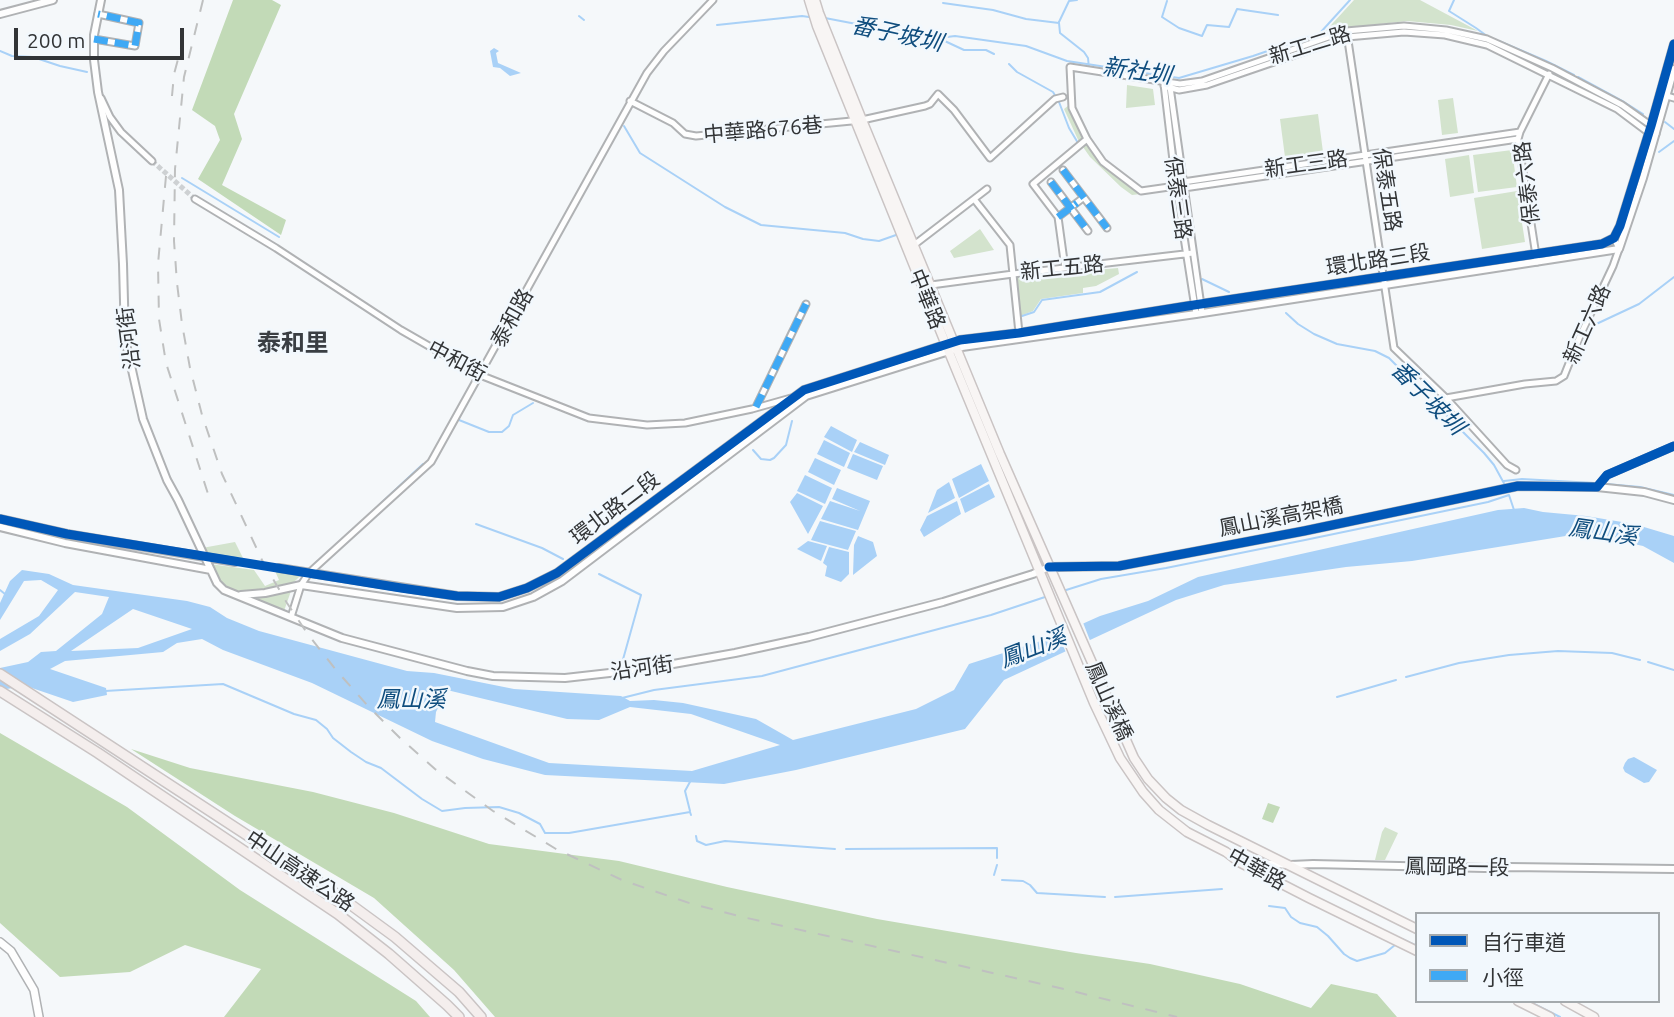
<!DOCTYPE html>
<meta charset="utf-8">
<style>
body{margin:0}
#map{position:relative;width:1674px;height:1017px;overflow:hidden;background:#f5f8fa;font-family:Ubuntu,"Noto Sans TC",sans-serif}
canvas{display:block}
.legend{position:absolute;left:1415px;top:912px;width:245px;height:91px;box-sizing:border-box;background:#f2f8fd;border:2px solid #a5aaad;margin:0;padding:9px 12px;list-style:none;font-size:21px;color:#323436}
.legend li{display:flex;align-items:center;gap:14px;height:35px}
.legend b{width:35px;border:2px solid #a5aaad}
.scale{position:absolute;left:14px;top:28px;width:170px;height:32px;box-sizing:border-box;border:4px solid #323436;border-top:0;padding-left:9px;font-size:21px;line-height:24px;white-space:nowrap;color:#323436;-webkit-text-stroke:5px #f2f8fd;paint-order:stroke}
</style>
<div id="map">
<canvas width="1674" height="1017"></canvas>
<ul class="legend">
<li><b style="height:9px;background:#0057b8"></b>自行車道</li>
<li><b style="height:9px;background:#3fa9f5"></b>小徑</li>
</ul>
<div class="scale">200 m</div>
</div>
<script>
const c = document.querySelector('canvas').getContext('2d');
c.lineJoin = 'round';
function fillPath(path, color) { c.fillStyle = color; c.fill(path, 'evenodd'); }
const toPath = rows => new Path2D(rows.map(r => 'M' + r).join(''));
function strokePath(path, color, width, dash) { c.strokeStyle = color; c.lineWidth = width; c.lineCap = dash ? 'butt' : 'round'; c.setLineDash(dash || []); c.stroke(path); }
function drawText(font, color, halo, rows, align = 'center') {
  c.font = font + ' Ubuntu,"Noto Sans TC",sans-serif'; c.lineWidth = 5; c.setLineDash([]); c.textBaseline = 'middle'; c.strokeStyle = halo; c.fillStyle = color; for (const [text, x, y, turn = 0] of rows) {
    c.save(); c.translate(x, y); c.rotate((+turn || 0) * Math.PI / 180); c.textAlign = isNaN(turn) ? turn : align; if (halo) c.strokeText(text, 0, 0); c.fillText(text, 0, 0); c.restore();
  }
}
fillPath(toPath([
 [1354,0,1420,0,1478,31,1451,25,1407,21,1353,27,1321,36],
 [1127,85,1153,89,1155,105,1126,108],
 [1453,98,1458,133,1442,135,1438,100],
 [1069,105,1085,139,1080,144,1064,109],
 [1318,114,1323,152,1285,157,1280,119],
 [1088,143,1101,163,1141,194,1132,195,1121,187,1090,157,1083,147],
 [1512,150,1517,187,1478,192,1473,155],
 [1469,155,1474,193,1450,197,1445,159],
 [1517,191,1525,242,1482,249,1474,198],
 [980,229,994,250,954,258,950,251],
 [1118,268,1119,274,1096,286,1083,288,1083,293,1041,299,1033,311,1020,316,1016,277],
 [235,542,243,558,206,554,202,548],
 [210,564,254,570,265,586,279,580,275,571,300,576,294,582,282,586,264,589,237,592,226,588,219,582],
 [291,591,284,611,247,597,267,595],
 [1385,827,1398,833,1385,860,1375,860,1382,832]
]), '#d3e3cd');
fillPath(toPath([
 [233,0,272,0,281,5,234,114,242,139,222,185,286,220,281,235,198,179,220,140,215,126,192,110],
 [0,733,127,807,240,890,416,1001,430,1017,224,1017,261,969,185,945,130,972,60,977,0,923],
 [131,749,190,768,313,792,394,813,489,844,619,861,727,887,877,919,1076,953,1150,964,1240,984,1311,1008,1331,984,1377,994,1397,1017,495,1017,454,970,374,898,235,816],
 [1268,803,1280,807,1273,823,1262,819]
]), '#c2dab7');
fillPath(toPath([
 [494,48,499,51,496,53,498,63,521,73,510,76,500,68,493,67,490,51],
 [831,426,857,440,852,452,824,437],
 [824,440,850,453,844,467,817,454],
 [860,442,889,455,885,465,854,452],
 [853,454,883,466,877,480,847,468],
 [815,458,841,470,834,485,808,472],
 [981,464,989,481,959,498,952,479],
 [805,475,832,488,825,504,797,491],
 [949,482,955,498,928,513,937,490],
 [989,484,995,497,965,513,960,499],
 [837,488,870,501,858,530,821,519,830,501,860,511,832,499],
 [797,493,823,506,808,534,790,502],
 [957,501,961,514,924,537,920,530,927,516],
 [1524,508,1543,512,1586,516,1634,524,1674,536,1674,563,1643,546,1584,533,1412,561,1346,567,1224,585,1176,600,1004,680,965,729,796,770,724,784,545,775,483,759,432,741,312,683,223,650,202,639,177,643,163,652,65,661,50,669,106,688,107,695,73,702,26,686,0,690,0,668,28,662,41,652,56,651,102,614,109,597,75,592,30,634,0,651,0,639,39,616,58,590,41,580,24,581,0,620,0,603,10,581,22,570,49,574,73,585,187,601,210,607,227,618,259,631,407,671,434,673,514,689,621,696,630,701,654,700,683,703,756,719,793,740,916,709,954,690,969,664,1053,637,1100,616,1148,601,1198,577,1498,510],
 [133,609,192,629,138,648,71,651],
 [447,690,567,719,599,720,630,707,691,714,780,745,692,771,549,763,435,722,436,712],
 [820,521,856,531,848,550,811,540],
 [858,536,873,542,877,556,853,575,854,545],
 [808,541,827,546,821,561,797,549],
 [829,547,849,552,849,574,841,582,825,576,827,566,823,563],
 [1634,757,1657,770,1649,782,1644,783,1625,772,1623,768,1625,763,1628,759]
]), '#a9d1f7');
fillPath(toPath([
 [1082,620,1091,643,1067,655,1057,631]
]), '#f5f8fa');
strokePath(toPath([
 [1454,0,1449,11,1476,28,1487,36],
 [1167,1,1162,17,1179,28,1202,36,1207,25,1229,27,1237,9,1278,15],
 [943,3,993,10,1026,19,1059,23,1060,33,1084,52,1088,58,1089,68],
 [579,16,584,20],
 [825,18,872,27,934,36,964,50,986,50,994,54],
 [1059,22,1069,1,1077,0],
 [717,25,802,16,809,17],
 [947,37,955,36,1026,46,1067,61,1179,78,1253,56,1320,33,1350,0],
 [1499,41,1546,61,1574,75],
 [0,51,12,56,33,57,60,66,87,72],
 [1009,64,1017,72,1053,92,1056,97],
 [1578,77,1624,102,1643,114],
 [1059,102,1069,128,1078,143],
 [1665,122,1674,129],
 [624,126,640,153,725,207,761,225,845,233,863,239,879,241,896,235],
 [1659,152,1674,141],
 [182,178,279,237],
 [1202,279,1229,292],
 [1286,313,1298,324,1314,334,1337,344,1375,351,1389,358,1484,453,1494,465,1506,487],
 [1022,316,1034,312,1042,300,1100,292,1137,272],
 [1592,326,1639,304,1674,277],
 [459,420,489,432,502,432,509,426,513,415,533,403],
 [753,450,761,459,770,460,774,458,786,445,792,421],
 [1504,481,1522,479,1594,483],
 [1606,484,1640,487,1674,495],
 [1509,495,1514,510],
 [378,506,423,464],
 [476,524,542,548,563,559],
 [599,574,641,595,622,663],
 [0,590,5,594],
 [1063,591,1101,579,1166,568,1305,540,1488,502,1509,495],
 [1648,662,1674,670],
 [1406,677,1459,663,1509,655,1558,651,1612,653,1640,660],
 [105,691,223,684,294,714,316,720,327,729,333,738,351,752,366,762,381,768,422,799,442,811,465,808,499,807,519,813,540,824,545,833,569,833,690,812,691,815],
 [1337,697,1396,680],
 [622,698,654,690,762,676,991,615,1045,597],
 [690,811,685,791,691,780],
 [696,836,697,841,706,845,725,841,835,849],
 [846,849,997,848,997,858],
 [994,875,997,865],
 [1002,880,1023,881,1030,885,1037,893,1105,897],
 [1115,897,1222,889],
 [1269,906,1285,908,1291,917,1300,923,1317,927,1328,936,1344,954,1350,958,1357,961,1385,953,1395,945],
 [1402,939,1417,946],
 [1528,1001,1560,1017]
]), '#a9d1f7', 2);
strokePath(toPath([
 [152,161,195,199]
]), '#ced1d3', 5, [5, 2.5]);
strokePath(toPath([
 [235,562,279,568]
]), '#ced1d3', 6, [6, 3]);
const minor = toPath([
 [1347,34,1394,348,1446,398,1507,465,1516,470],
 [94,39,135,46,139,23,98,14],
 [1164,84,1176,186,1196,314],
 [1164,86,1179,90,1207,85,1347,37,1404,32,1445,35,1487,45,1617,109,1649,133,1656,134],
 [1170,87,1202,313],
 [1667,96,1674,98],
 [101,98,110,117,121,132,152,161],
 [630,101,673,123,685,134,696,136,862,120,925,106,930,104,938,94,954,110,990,158,1055,99,1063,97],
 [1520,132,1183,182,1176,186,1141,191,1103,162,1087,139,1072,108,1070,67,1180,84,1202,81,1346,31,1404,26,1446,30,1487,39,1552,68,1622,105,1653,127],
 [1063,170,1107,228],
 [1051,182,1088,231],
 [1176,186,1184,188,1518,139],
 [195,199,276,248,401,330,441,353,480,375,589,418,647,425,685,423,752,409,791,398],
 [974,199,987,189],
 [1058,217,1083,198],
 [914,245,974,199,1010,245,1019,333],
 [1537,262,1518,139,1520,132,1549,74],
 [1065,268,1058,217,1033,184,1087,139],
 [931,285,1013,274,1193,253],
 [1446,398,1525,384,1556,381,1564,376,1580,336,1613,266,1619,249,1614,238],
 [756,407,806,304],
 [1597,487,1607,475,1674,446],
 [291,617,301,585,309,573,431,462,647,73,664,51,713,0]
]);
const tertiary = toPath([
 [101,0,94,35,94,60,98,92,119,190,123,264,125,339,143,419,167,480,178,500,217,583,224,590,342,638,467,671,493,676,565,678,645,669,735,653,809,637,943,602,1033,574,1049,567,1119,566,1304,531,1518,486,1597,487,1644,492,1674,500],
 [0,14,53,0],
 [0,519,67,534,235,562],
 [0,527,65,543,211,570],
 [279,568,457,596,499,597,527,588,557,573,804,390,960,340,1019,333,1194,305,1602,244,1614,238,1620,226,1651,126,1674,44],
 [241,595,265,593,301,585,457,608,503,607,533,597,562,581,806,396,962,347,1196,314,1619,249,1643,178,1674,69],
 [1241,862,1291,865,1313,864,1485,868,1509,867,1674,869]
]);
const secondary = toPath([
 [0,942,11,951,34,990,39,1017]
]);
const primary = toPath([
 [809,0,817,26,946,345,1094,703,1120,758,1143,792,1159,810,1187,832,1226,852,1239,862,1309,898,1417,951],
 [815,0,819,13,862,120,1000,454,1134,758,1148,779,1166,798,1181,810,1208,825,1417,929],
 [1518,1001,1550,1017],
 [1565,1001,1594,1017]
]);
const motorway = toPath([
 [0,674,328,888,395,937,459,992,481,1017],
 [0,691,98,753,338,914,389,954,447,1005,459,1017]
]);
strokePath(minor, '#b0b2b4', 9);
strokePath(tertiary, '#b0b2b4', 10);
strokePath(secondary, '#b0b2b4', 10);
strokePath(primary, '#cac4c4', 11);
strokePath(motorway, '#cac4c4', 12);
strokePath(minor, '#fefefe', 5);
strokePath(tertiary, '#fefefe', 6);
strokePath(secondary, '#fefefe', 7);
strokePath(primary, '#f8f5f4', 8);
strokePath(motorway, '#f4eeed', 9);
strokePath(toPath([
 [203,0,184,77,175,169,174,241,177,283,182,324,190,368,202,415,222,474,262,560,287,603,307,633,336,670,367,705,400,738,435,769,493,811,556,849,622,880,692,904,747,918,1064,989,1177,1017],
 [172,96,174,74,183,41],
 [166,176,158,264,159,319,166,363,209,497]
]), '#bfc0c0', 2, [12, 12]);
strokePath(toPath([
 [94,39,135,46,139,23,98,14],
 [1063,170,1107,228],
 [1051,182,1088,231],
 [1058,217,1077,203],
 [756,407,806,304]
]), '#3fa9f5', 7, [14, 7]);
strokePath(toPath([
 [0,519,67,534,401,588,457,596,499,597,527,588,557,573,804,390,960,340,1019,333,1194,305,1602,244,1614,238,1620,226,1651,126,1674,44],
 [1049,567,1119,566,1304,531,1518,486,1597,487,1607,475,1674,446]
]), '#0057b8', 9);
drawText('21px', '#323436', '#f2f8fd', [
 ["新工二路",1310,45,-17],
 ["中華路676巷",763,130,-5],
 ["新工三路",1306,164,-8],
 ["保泰六路",1527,183,-97],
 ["保泰五路",1387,190,81],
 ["保泰三路",1178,198,82],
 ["環北路三段",1378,260,-9],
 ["新工五路",1062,268,-6],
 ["中華路",927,299,68],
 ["泰和路",512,318,-61],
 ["新工六路",1587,324,-66],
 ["沿河街",129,338,-97],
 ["中和街",457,361,28],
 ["環北路二段",615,508,-37],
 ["鳳山溪高架橋",1281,517,-11],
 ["沿河街",642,668,-8],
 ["鳳山溪橋",1109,701,66],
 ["鳳岡路一段",1457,867,1],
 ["中華路",1257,869,29],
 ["中山高速公路",300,871,34]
]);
drawText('italic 23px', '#0f4d7e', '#f2f8fd', [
 ["番子坡圳",897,34,12],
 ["新社圳",1137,71,8],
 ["番子坡圳",1428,398,45],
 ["鳳山溪",1603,532,8],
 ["鳳山溪",1033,648,-21],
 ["鳳山溪",411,699]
]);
drawText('bold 24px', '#3a3e43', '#f2f8fd', [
 ["泰和里",293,343]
]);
</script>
